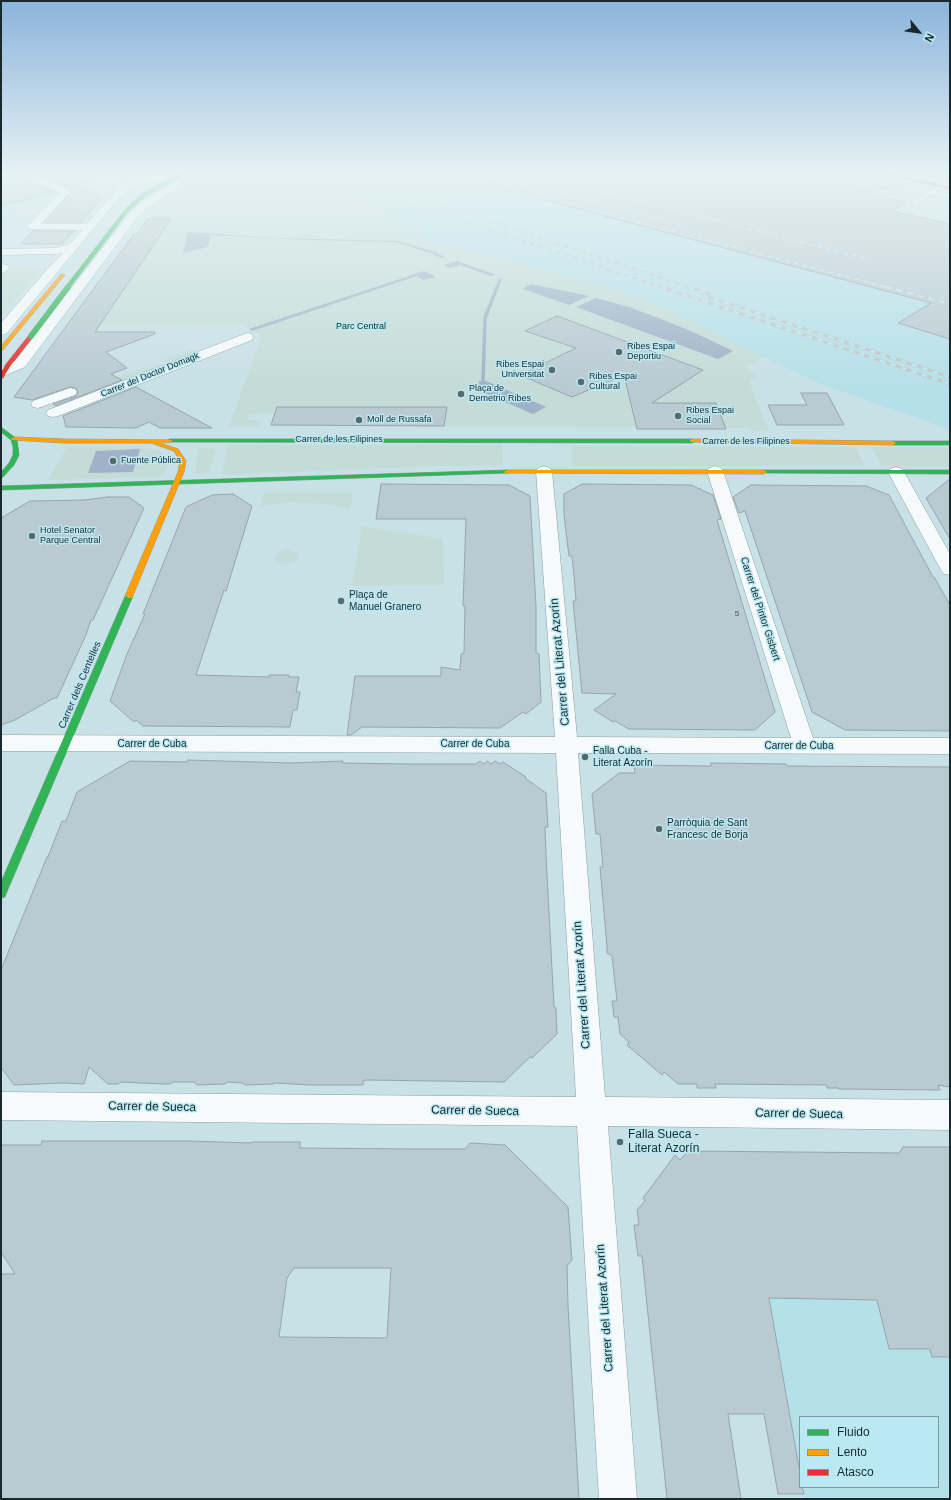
<!DOCTYPE html>
<meta charset="utf-8">
<style>
body{margin:0}
#map{position:relative;width:951px;height:1500px;overflow:hidden;background:#c8e1e6;font-family:Helvetica,sans-serif}
canvas{display:block}
.frame{position:absolute;inset:0;border:2px solid #182a2d;pointer-events:none}
.legend{position:absolute;left:799px;top:1416px;width:140px;height:72px;box-sizing:border-box;background:#bbe9f3;border:1px solid #7a9da4;margin:0;padding:5px 7px;list-style:none;font-size:12px;color:#182a2d}
.legend li{display:flex;align-items:center;gap:8px;height:20px}
.legend b{width:20px;border:1px solid #7a9da4}
.north{position:absolute;left:899px;top:12px;width:40px;height:40px;-webkit-text-stroke:3px #bbe9f3;paint-order:stroke;rotate:119deg;font-size:11px;font-weight:700;line-height:16px;text-align:center;color:#182a2d}
.north::after{content:'';display:block;margin:auto;width:14px;height:18px;background:#182a2d;clip-path:polygon(50% 0,100% 100%,50% 72%,0 100%)}
</style>
<div id="map">
<canvas width="951" height="1500"></canvas>
<div class="frame"></div>
<ul class="legend">
<li><b style="height:5px;background:#30b455"></b>Fluido</li>
<li><b style="height:5px;background:#ff9f0a"></b>Lento</li>
<li><b style="height:5px;background:#e5322d"></b>Atasco</li>
</ul>
<div class="north">N</div>
</div>
<script>
const c = document.querySelector('canvas').getContext('2d');
c.lineJoin = 'round';
function fillPath(path, color) { c.fillStyle = color; c.fill(path, 'evenodd'); }
const toPath = rows => new Path2D(rows.map(r => 'M' + r).join(''));
function strokePath(path, color, width, dash) { c.strokeStyle = color; c.lineWidth = width; c.lineCap = dash ? 'butt' : 'round'; c.setLineDash(dash || []); c.stroke(path); }
function drawText(font, color, halo, rows, align = 'center') {
  c.font = font + ' Helvetica,sans-serif'; c.lineWidth = 3; c.setLineDash([]); c.textBaseline = 'middle'; c.strokeStyle = halo; c.fillStyle = color; for (const [text, x, y, turn = 0] of rows) {
    c.save(); c.translate(x, y); c.rotate((+turn || 0) * Math.PI / 180); c.textAlign = isNaN(turn) ? turn : align; if (halo) c.strokeText(text, 0, 0); c.fillText(text, 0, 0); c.restore();
  }
}
fillPath(toPath([
 [290,174,435,174,444,176,490,186,950,309,950,430,824,385,779,365,648,301,529,265,432,243,375,203],
 [40,185,59,192,30,223,7,223,1,221,1,195],
 [769,1297,950,1302,950,1499,805,1499,802,1487,938,1487,938,1417,800,1417,800,1473]
]), '#b6e0e9');
fillPath(toPath([
 [176,174,290,174,375,203,432,243,529,265,628,294,664,308,763,357,746,367,757,376,749,381,769,431,749,430,748,428,271,425,274,414,250,414,247,420,260,421,258,426,229,426,262,336,240,324,71,325,81,306,134,234,152,234,159,222,145,222,158,204,155,203,196,182],
 [23,203,47,203,30,221,5,221],
 [6,268,43,268,1,317,1,274],
 [191,349,198,352,169,363,163,360],
 [148,366,154,369,115,384,108,381],
 [228,445,502,445,503,466,434,466,222,475],
 [571,446,856,447,865,466,573,466],
 [67,447,143,448,151,449,160,451,165,455,168,461,168,467,164,474,158,477,48,480],
 [139,450,140,450,88,473,96,451],
 [872,447,950,447,950,467,882,466],
 [198,448,216,449,209,473,195,474],
 [264,493,353,493,350,510,333,505,313,503,289,502,260,507],
 [362,526,443,539,444,585,352,586],
 [287,549,299,553,298,560,291,563,285,564,277,562,274,558,275,556,278,552]
]), '#c4dcd7');
fillPath(toPath([
 [188,232,276,238,398,241,435,252,445,257,441,258,430,253,396,242,306,240,210,235,208,247,183,253],
 [457,261,496,275,491,276,460,265,450,268,444,265],
 [424,271,436,277,423,280,416,276,423,274,252,331,249,329],
 [530,284,560,290,589,296,569,305,523,289],
 [596,298,629,307,661,319,691,331,733,351,718,359,576,307],
 [479,381,486,381,546,407,533,414,479,391],
 [140,449,133,472,88,473,96,451]
]), '#9fb2c7');
strokePath(toPath([
 [497,288,500,280]
]), '#9fb2c7', 3);
strokePath(toPath([
 [483,382,485,318,497,287]
]), '#9fb2c7', 3.5);
const building = toPath([
 [12,174,17,177,55,192,1,206,1,179,9,177,12,174],
 [34,174,43,175,86,174,90,177,97,180,74,186,103,196,82,222,44,222,72,192,71,189,74,186,70,188,34,174],
 [504,174,878,174,884,178,909,184,860,192,906,202,892,211,950,224,950,339,898,323,931,303,484,184,504,177,504,174],
 [147,219,171,219,95,332,155,332,155,334,106,352,127,368,111,374,122,380,55,406,53,404,76,396,78,393,76,388,70,387,32,400,14,397,134,234,137,234,147,219],
 [33,231,74,231,62,244,21,244,33,231],
 [557,316,703,370,652,403,716,403,726,429,637,429,624,375,572,397,520,375,576,348,525,331,557,316],
 [136,387,212,428,160,428,149,422,136,428,66,427,63,416,136,387],
 [801,393,827,393,844,425,777,425,768,405,807,405,801,393],
 [277,407,447,407,444,426,271,425,277,407],
 [950,479,950,539,926,498,950,479],
 [381,484,509,485,530,496,536,607,536,653,539,654,541,702,526,714,523,712,500,728,362,727,351,735,347,735,355,676,441,676,441,667,460,670,461,654,464,653,465,606,463,606,466,519,376,519,381,484],
 [582,484,691,485,713,495,721,519,717,520,775,712,755,730,629,729,615,721,613,722,594,710,616,694,582,693,573,601,576,601,574,576,572,556,569,556,564,515,564,494,582,484],
 [751,485,866,486,889,495,933,577,934,577,950,605,950,731,845,730,812,712,745,511,739,513,733,497,751,485],
 [233,494,252,506,226,591,224,590,196,675,269,677,269,675,289,675,289,677,299,677,296,692,300,692,297,710,293,710,290,727,143,726,136,720,134,722,110,701,127,654,145,614,143,614,151,594,186,507,212,495,233,494],
 [108,497,129,497,144,508,93,620,91,620,86,635,57,698,54,698,15,720,1,725,1,518,30,501,84,500,108,497],
 [188,760,291,763,343,761,342,763,410,764,476,764,480,761,484,764,487,761,491,764,495,761,500,764,503,762,526,777,525,778,546,793,548,827,545,827,546,855,554,1007,556,1008,557,1034,532,1058,530,1057,504,1082,366,1080,363,1081,363,1085,309,1085,275,1083,274,1084,245,1085,243,1083,227,1082,225,1084,197,1085,194,1082,173,1082,170,1084,162,1084,121,1082,118,1084,108,1084,89,1067,84,1084,62,1083,14,1085,1,1067,1,970,47,857,48,857,62,821,66,821,77,792,130,761,187,762,188,760],
 [711,763,786,764,787,766,950,767,950,1087,938,1085,940,1090,839,1089,838,1088,827,1088,827,1085,715,1084,716,1088,697,1088,697,1084,678,1084,664,1072,662,1075,627,1045,629,1042,620,1034,618,1017,614,1017,612,1001,617,1001,612,956,607,953,607,946,600,867,603,867,600,834,596,834,592,794,619,773,635,773,634,765,711,766,711,763],
 [42,1141,191,1141,251,1143,252,1142,300,1142,300,1148,411,1149,465,1149,470,1143,505,1145,568,1207,572,1260,567,1266,568,1306,579,1499,1,1499,1,1274,15,1274,1,1252,1,1145,41,1145,42,1141],
 [294,1268,391,1268,387,1338,279,1337,287,1278,294,1268],
 [903,1147,950,1147,950,1357,932,1357,930,1349,889,1349,877,1300,769,1298,800,1473,800,1487,802,1487,804,1494,778,1494,764,1414,728,1414,741,1499,667,1499,642,1256,638,1256,634,1225,639,1225,637,1210,645,1201,643,1198,675,1155,680,1160,688,1151,899,1153,903,1147]
]);
fillPath(building, '#b9cad1');
strokePath(building, '#94a5ab', 1);
const lane = toPath([
 [112,174,121,174,104,180,101,178,112,174],
 [941,184,943,185,943,187,936,191,950,194,950,198,932,194,916,204,911,203,941,184]
]);
const street = toPath([
 [1,174,11,174,9,176,1,178,1,174],
 [16,174,30,174,69,189,71,191,41,224,87,224,114,193,119,189,113,184,90,176,88,174,102,174,119,180,126,185,131,181,147,176,145,174,157,174,182,181,184,183,147,208,136,219,25,367,6,375,1,374,1,368,15,361,128,215,139,204,171,184,159,181,149,182,137,185,120,197,6,334,1,335,1,323,50,266,63,253,56,254,1,255,1,249,56,248,70,244,82,230,28,229,27,227,28,225,60,192,18,176,16,174],
 [1,264,8,265,10,267,5,272,1,273,1,264],
 [247,333,252,334,253,337,252,340,58,416,53,417,48,416,46,413,48,410,247,333],
 [70,388,75,389,77,392,75,395,38,408,33,407,31,404,33,401,70,388],
 [544,466,550,468,552,471,577,737,791,738,707,471,709,468,715,466,721,468,723,471,813,738,950,738,950,754,578,753,605,1097,950,1100,950,1130,608,1126,637,1499,599,1499,577,1126,1,1120,1,1092,576,1097,556,753,1,751,1,735,555,737,536,471,538,468,544,466],
 [896,467,902,469,904,472,950,554,950,575,944,574,941,570,888,472,890,469,896,467]
]);
const fast = toPath([
 [1,427,17,439,19,455,14,465,3,477,1,478,1,472,9,463,13,455,13,447,11,440,1,432,1,427],
 [170,439,692,439,695,441,692,443,168,442,168,440,170,439],
 [950,441,950,445,893,445,890,443,893,441,950,441],
 [507,470,510,472,509,473,1,490,1,486,507,470],
 [764,470,950,470,950,474,762,473,762,471,764,470],
 [126,594,129,594,133,596,6,894,5,897,1,898,1,882,126,594]
]);
const slow = toPath([
 [61,274,65,275,3,350,1,351,1,346,61,274],
 [14,437,64,439,172,440,172,442,160,443,178,449,186,461,184,472,132,598,129,598,125,596,178,472,180,461,174,451,151,443,64,443,12,440,11,439,14,437],
 [692,439,893,441,896,443,893,445,690,442,690,440,692,439],
 [507,470,764,470,767,472,764,474,505,473,504,472,507,470]
]);
const jam = toPath([
 [882,174,889,174,950,187,950,189,882,174],
 [29,335,34,336,11,365,3,378,1,379,1,372,6,364,29,335]
]);
strokePath(lane, '#8b9ea2', 1);
strokePath(street, '#8b9ea2', 1);
strokePath(fast, '#8b9ea2', 1);
strokePath(slow, '#8b9ea2', 1);
strokePath(jam, '#8b9ea2', 1);
fillPath(lane, '#f7fafb');
fillPath(street, '#f7fafb');
fillPath(fast, '#30b455');
fillPath(slow, '#ff9f0a');
fillPath(jam, '#e5322d');
const railFar1 = toPath([
 [302,174,439,213,664,288],
 [327,174,450,208,692,288],
 [454,174,890,288],
 [481,174,687,226],
 [520,174,580,186,871,260],
 [604,174,608,175],
 [553,175,590,182]
]);
const rail = toPath([
 [661,287,950,384],
 [689,287,709,294],
 [886,287,950,304],
 [703,295,950,377]
]);
strokePath(railFar1, '#c0c8c9', 2);
strokePath(rail, '#c0c8c9', 3);
strokePath(railFar1, '#bbe9f3', 1.5, [4.5]);
strokePath(rail, '#bbe9f3', 2, [5.5]);
const fastBridgeFar1 = toPath([
 [67,288,127,210,145,194,182,174]
]);
const fastBridge = toPath([
 [31,336,68,287]
]);
strokePath(fastBridgeFar1, '#b0bec0', 5, []);
strokePath(fastBridge, '#b0bec0', 6, []);
strokePath(fastBridgeFar1, '#30b455', 4.5);
strokePath(fastBridge, '#30b455', 5.5);
const sky = c.createLinearGradient(0, 0, 0, 384);
sky.addColorStop(0, '#8bb3db');
sky.addColorStop(0.45, '#e6f2f4');
sky.addColorStop(1, '#e6f2f400');
c.fillStyle = sky;
c.fillRect(0, 0, 951, 384);
for (const [x, y, r, color] of [
 [619,352,4,"#566a6e"],
 [552,370,4,"#566a6e"],
 [581,382,4,"#566a6e"],
 [461,394,4,"#566a6e"],
 [678,416,4,"#566a6e"],
 [359,420,4,"#566a6e"],
 [113,461,4,"#566a6e"],
 [32,536,4,"#566a6e"],
 [341,601,4,"#566a6e"],
 [585,757,4,"#566a6e"],
 [659,829,4,"#566a6e"],
 [620,1142,4,"#566a6e"]
]) { const dot = new Path2D(); dot.arc(x, y, r, 0, 2 * Math.PI); c.fillStyle = color; c.fill(dot); strokePath(dot, '#bbe9f3', 1.5); }
drawText('8px', '#405256', null, [
 ["5",737,614]
]);
drawText('9px', '#033523', '#bbe9f3', [
 ["Parc Central",361,327]
]);
drawText('9px', '#182a2d', '#bbe9f3', [
 ["Ribes Espai",627,347],
 ["Deportiu",627,357],
 ["Ribes Espai",544,365,"right"],
 ["Universitat",544,375,"right"],
 ["Ribes Espai",589,377],
 ["Cultural",589,387],
 ["Plaça de",469,389],
 ["Demetrio Ribes",469,399],
 ["Ribes Espai",686,411],
 ["Social",686,421],
 ["Moll de Russafa",367,420],
 ["Fuente Pública",121,461],
 ["Hotel Senator",40,531],
 ["Parque Central",40,541]
], 'left');
drawText('9px', '#182a2d', '#bbe9f3', [
 ["Carrer del Doctor Domagk",150,375,-22],
 ["Carrer de les Filipines",339,440],
 ["Carrer de les Filipines",746,442]
]);
drawText('10px', '#182a2d', '#bbe9f3', [
 ["Plaça de",349,595],
 ["Manuel Granero",349,607],
 ["Falla Cuba -",593,751],
 ["Literat Azorín",593,763],
 ["Parròquia de Sant",667,823],
 ["Francesc de Borja",667,835]
], 'left');
drawText('10px', '#182a2d', '#bbe9f3', [
 ["Carrer del Pintor Gisbert",760,609,72],
 ["Carrer dels Centelles",80,685,-67],
 ["Carrer de Cuba",152,744],
 ["Carrer de Cuba",475,744],
 ["Carrer de Cuba",799,746]
]);
drawText('12px', '#182a2d', '#bbe9f3', [
 ["Carrer del Literat Azorín",560,662,-95],
 ["Carrer del Literat Azorín",582,985,-94],
 ["Carrer de Sueca",152,1107,1],
 ["Carrer de Sueca",475,1111,1],
 ["Carrer de Sueca",799,1114,1],
 ["Carrer del Literat Azorín",605,1308,-94]
]);
drawText('12px', '#182a2d', '#bbe9f3', [
 ["Falla Sueca -",628,1135],
 ["Literat Azorín",628,1149]
], 'left');
</script>
